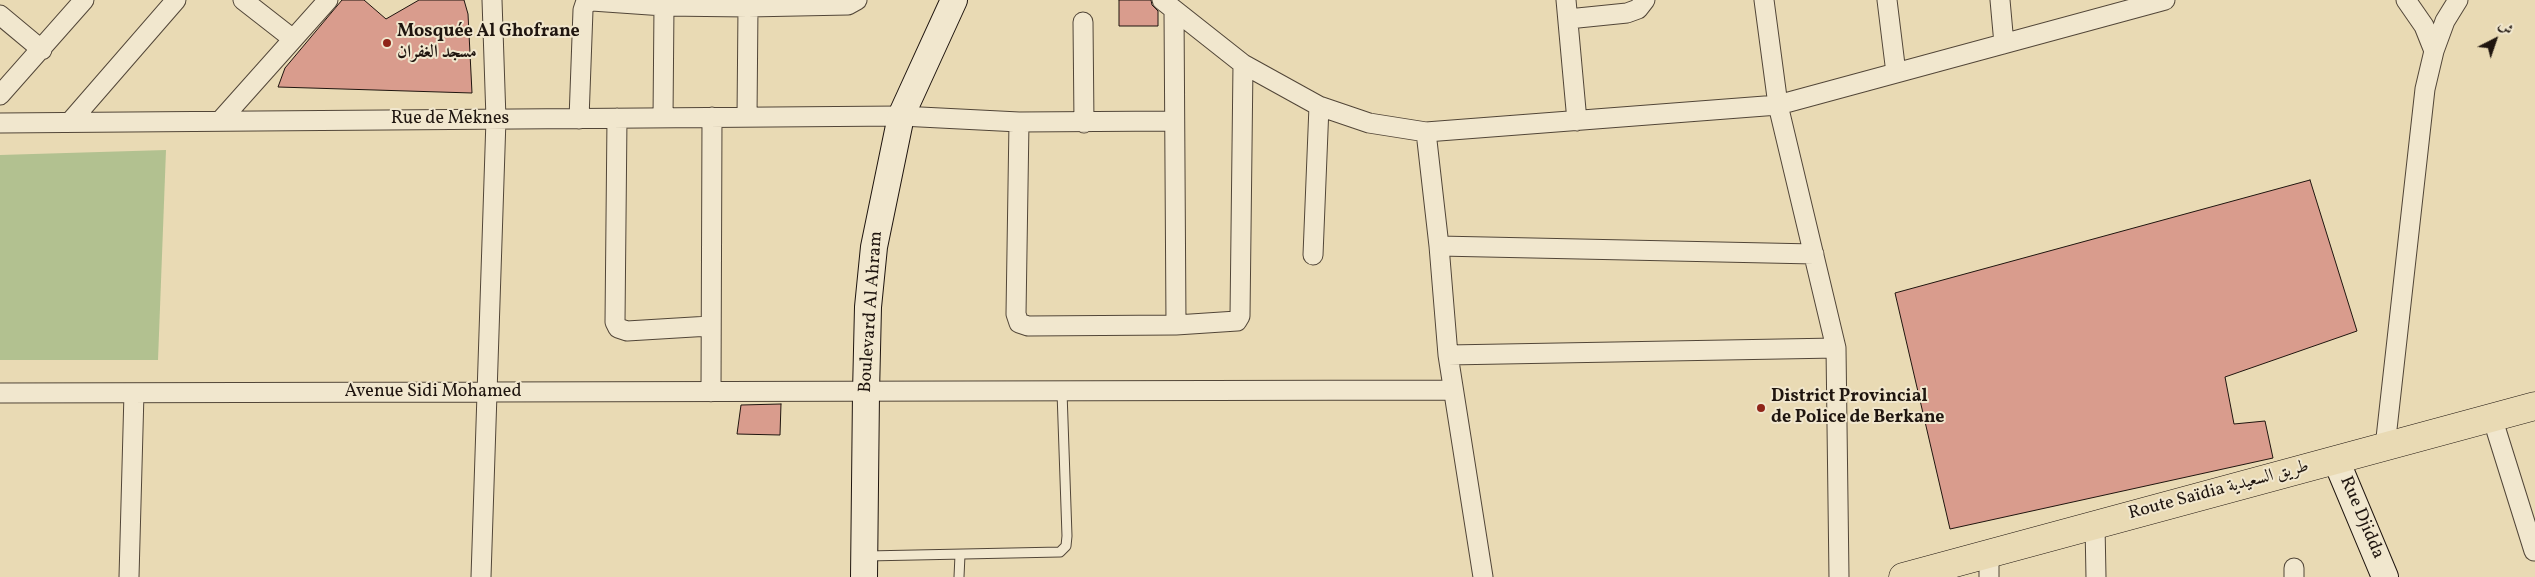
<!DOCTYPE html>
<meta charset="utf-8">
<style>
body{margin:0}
#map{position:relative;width:2535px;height:577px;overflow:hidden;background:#e9dab4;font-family:Vollkorn,Amiri,serif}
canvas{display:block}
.north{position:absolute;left:2470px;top:15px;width:50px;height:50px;-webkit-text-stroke:4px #f1e7ce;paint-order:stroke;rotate:41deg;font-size:14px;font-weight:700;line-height:20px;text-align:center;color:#1f150f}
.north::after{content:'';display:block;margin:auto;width:18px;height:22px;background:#1f150f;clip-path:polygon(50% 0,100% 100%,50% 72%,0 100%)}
</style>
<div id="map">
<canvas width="2535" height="577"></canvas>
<div class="north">ش</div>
</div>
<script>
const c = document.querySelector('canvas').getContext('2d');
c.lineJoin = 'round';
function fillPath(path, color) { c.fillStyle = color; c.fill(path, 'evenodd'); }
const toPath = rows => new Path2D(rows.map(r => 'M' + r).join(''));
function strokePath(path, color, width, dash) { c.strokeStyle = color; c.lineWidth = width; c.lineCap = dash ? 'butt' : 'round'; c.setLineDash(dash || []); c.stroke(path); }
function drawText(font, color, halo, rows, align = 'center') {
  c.font = font + ' Vollkorn,Amiri,serif'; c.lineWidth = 4; c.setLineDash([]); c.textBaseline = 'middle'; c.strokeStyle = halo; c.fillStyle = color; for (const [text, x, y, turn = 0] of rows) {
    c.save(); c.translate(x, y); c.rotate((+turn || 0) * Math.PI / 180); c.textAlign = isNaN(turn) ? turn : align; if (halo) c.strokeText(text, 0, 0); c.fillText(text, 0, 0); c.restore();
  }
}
fillPath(toPath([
 [166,150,158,360,0,360,0,155]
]), '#b2c190');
const building = toPath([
 [342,0,364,0,386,19,419,0,464,0,468,14,472,93,278,87,285,68,342,0],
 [1119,0,1151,0,1152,5,1158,11,1158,26,1119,26,1119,0],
 [2310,180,2357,331,2225,377,2234,424,2265,421,2273,458,1950,529,1895,293,2310,180],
 [781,404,780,435,737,434,741,405,781,404]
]);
fillPath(building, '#d99c8d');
strokePath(building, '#1f150f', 1);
const lane = toPath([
 [867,556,1060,552,1066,546,1067,536,1062,392],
 [959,577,960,555]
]);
const street = toPath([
 [243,0,293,39],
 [1162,0,1243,64,1319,106,1369,123,1426,132,1778,105,2165,0],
 [1566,0,1577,121],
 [1764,0,1778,105,1836,348,1839,577],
 [1887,0,1896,73],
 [2000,0,2004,44],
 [2406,0,2424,26,2434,51],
 [1174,10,1176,325],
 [0,15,42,50],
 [1568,19,1627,13,1638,9,1645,0],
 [1083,22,1084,123],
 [0,95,84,0],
 [747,117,748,7],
 [617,118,615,322,618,328,627,331,710,326],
 [663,118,664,6],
 [579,119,583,10,585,4,592,1,664,6,748,7,848,5,857,0],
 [220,121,328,0],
 [70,122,176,0],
 [1019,122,1016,314,1019,323,1028,326,1176,325,1237,321,1240,316,1243,64],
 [0,123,901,116,1019,122,1174,121],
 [1426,132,1439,246,1448,355,1483,577],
 [1439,246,1814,254],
 [1313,255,1319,106],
 [1448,355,1836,348],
 [711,392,712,117],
 [0,393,1453,390],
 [2492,417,2534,551],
 [2385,447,2425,89,2434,51,2445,21,2458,0],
 [2095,525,2096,577],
 [1989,554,1989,577],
 [129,577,134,393],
 [481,577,496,119,492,0],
 [2294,577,2294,568]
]);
const secondary = toPath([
 [2336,460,2385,577],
 [864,577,866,393,868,307,874,247,901,116,954,0]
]);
const highway = toPath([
 [1903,577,2535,406]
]);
strokePath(lane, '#524638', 11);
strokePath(street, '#524638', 21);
strokePath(secondary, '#1f150f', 28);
strokePath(highway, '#1f150f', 29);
strokePath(lane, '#f1e7ce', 9);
strokePath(street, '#f1e7ce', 19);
strokePath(secondary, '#f1e7ce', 26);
strokePath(highway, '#e9dab4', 28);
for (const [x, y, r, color] of [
 [387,43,5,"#8f2418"],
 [1761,408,5,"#8f2418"]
]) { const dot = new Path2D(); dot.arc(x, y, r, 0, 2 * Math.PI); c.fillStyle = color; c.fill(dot); strokePath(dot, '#f1e7ce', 2); }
drawText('bold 18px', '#1f150f', '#f1e7ce', [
 ["Mosquée Al Ghofrane",397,33],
 ["مسجد الغفران",397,54],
 ["District Provincial",1771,398],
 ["de Police de Berkane",1771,419]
], 'left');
drawText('18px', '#1f150f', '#f1e7ce', [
 ["Rue de Meknes",450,120],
 ["Boulevard Al Ahram",872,312,-86],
 ["Avenue Sidi Mohamed",433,393],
 ["Route Saïdia طريق السعيدية",2219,491,-15],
 ["Rue Djidda",2361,518,67]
]);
</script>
